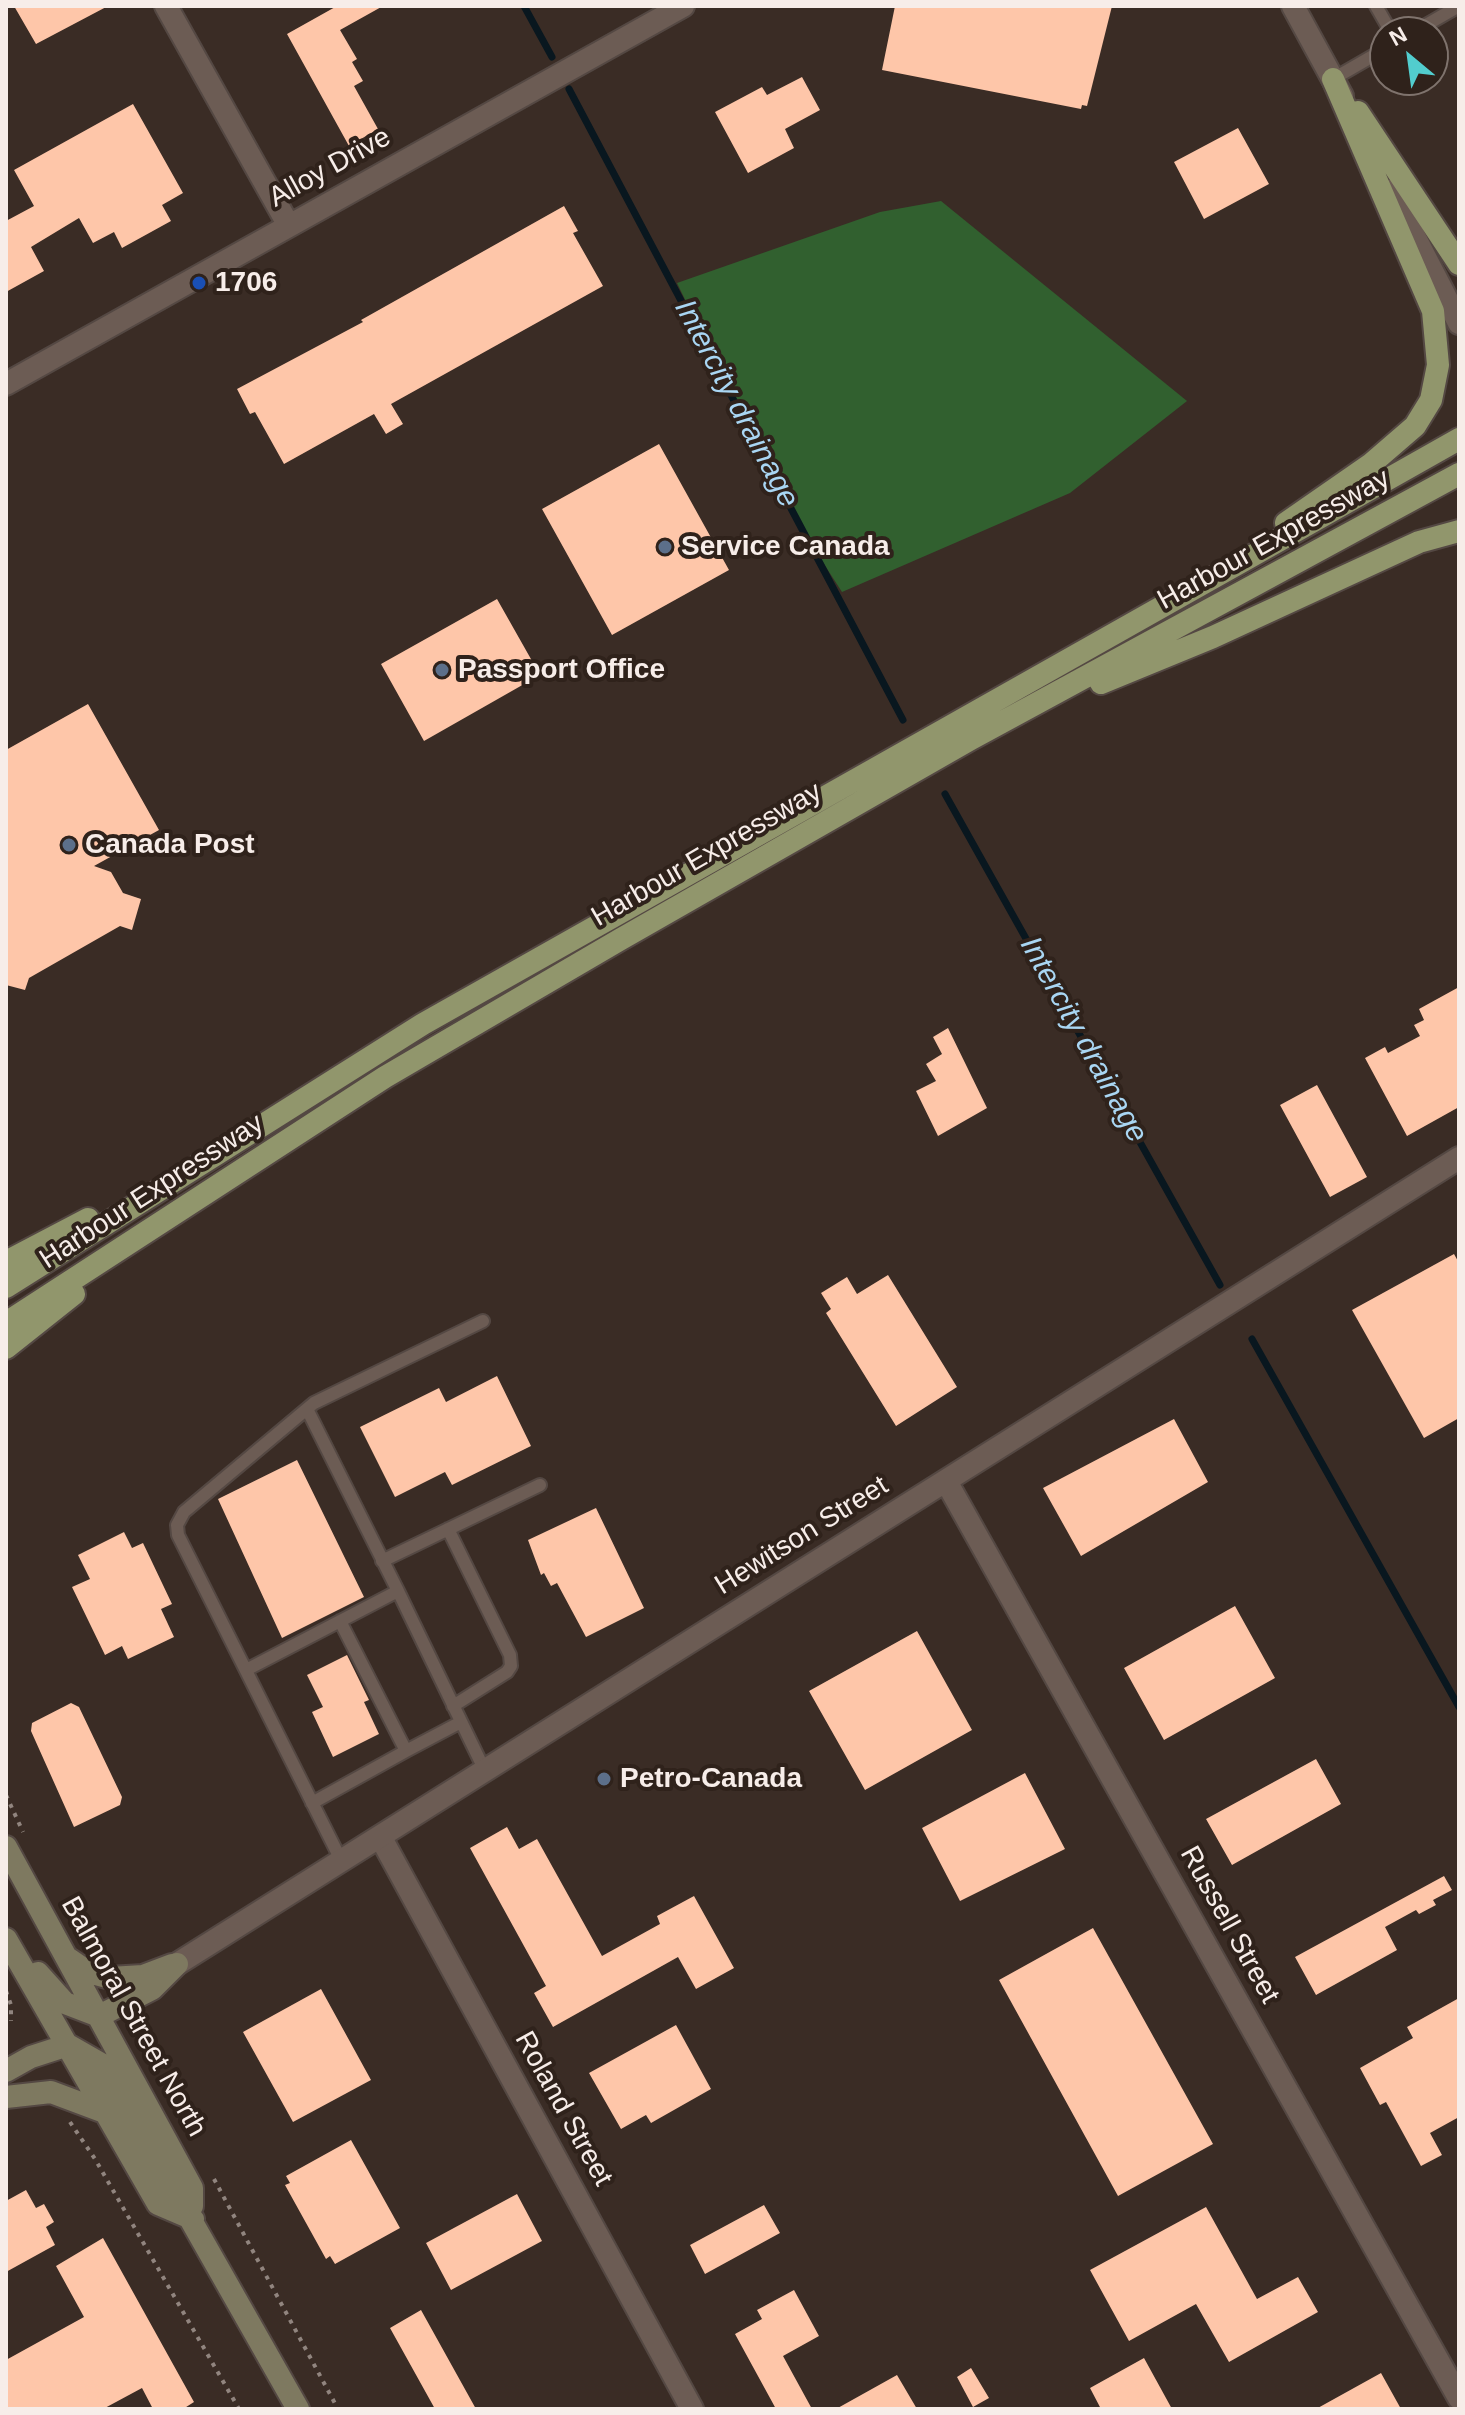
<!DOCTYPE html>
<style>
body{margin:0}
#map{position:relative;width:1465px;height:2415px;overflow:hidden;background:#3a2c25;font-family:Arial,sans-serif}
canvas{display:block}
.frame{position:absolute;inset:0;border:8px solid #f7ede9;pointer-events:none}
.north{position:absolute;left:1369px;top:16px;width:80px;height:80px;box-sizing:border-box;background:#2f221b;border:2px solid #7f736d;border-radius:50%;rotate:331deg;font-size:22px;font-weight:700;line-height:32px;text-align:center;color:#f7ede9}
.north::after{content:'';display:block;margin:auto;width:28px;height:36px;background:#52cdce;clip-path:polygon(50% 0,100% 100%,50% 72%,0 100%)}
</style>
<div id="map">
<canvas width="1465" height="2415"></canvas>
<div class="frame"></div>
<div class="north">N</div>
</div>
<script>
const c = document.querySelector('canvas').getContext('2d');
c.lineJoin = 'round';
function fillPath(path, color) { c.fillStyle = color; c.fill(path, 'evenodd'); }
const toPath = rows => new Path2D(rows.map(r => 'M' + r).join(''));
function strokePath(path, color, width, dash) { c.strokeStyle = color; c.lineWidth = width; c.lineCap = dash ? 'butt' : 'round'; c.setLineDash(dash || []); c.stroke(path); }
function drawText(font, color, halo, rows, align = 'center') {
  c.font = font + ' Arial,sans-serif'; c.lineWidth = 8; c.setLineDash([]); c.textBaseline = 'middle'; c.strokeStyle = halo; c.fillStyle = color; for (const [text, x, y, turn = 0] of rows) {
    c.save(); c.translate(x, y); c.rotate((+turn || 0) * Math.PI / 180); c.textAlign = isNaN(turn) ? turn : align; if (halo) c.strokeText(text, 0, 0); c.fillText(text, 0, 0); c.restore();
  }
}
fillPath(toPath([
 [941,201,1187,401,1070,493,842,592,780,496,677,283,880,212]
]), '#31602f');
strokePath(toPath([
 [524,6,552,57],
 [569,89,903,720],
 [945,794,1220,1285],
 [1252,1339,1459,1707]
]), '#09171f', 7);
fillPath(toPath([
 [14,6,108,6,36,44],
 [337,6,383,6,340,30,357,59,352,62,363,81,354,86,378,129,349,146,287,34],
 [895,6,1112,6,1087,106,1082,105,1081,109,882,70],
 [802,77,820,110,785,129,794,148,748,173,715,112,762,87,767,95],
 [133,104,183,193,162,205,171,221,122,248,114,232,93,243,79,218,31,247,44,271,6,292,6,221,34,206,14,170],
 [1238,128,1269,184,1204,219,1174,162],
 [564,206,578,231,573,233,603,286,391,404,403,424,386,434,374,414,284,464,255,412,250,414,237,389,363,322,361,320],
 [659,444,729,570,612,635,542,509],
 [497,599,540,675,424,741,381,664],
 [88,704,159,830,94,866,111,872,123,893,141,899,132,930,120,926,29,978,25,990,6,985,6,750],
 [1459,987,1459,1107,1407,1136,1365,1058,1385,1047,1388,1053,1420,1036,1414,1025,1424,1020,1419,1009],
 [948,1028,987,1108,938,1136,916,1091,936,1081,926,1064,942,1054,933,1037],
 [1317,1085,1367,1177,1330,1197,1280,1105],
 [1454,1254,1459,1263,1459,1418,1424,1438,1352,1310],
 [888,1275,957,1387,896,1426,826,1313,831,1309,821,1293,847,1277,857,1294],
 [497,1376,531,1446,452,1485,445,1472,395,1497,360,1427,439,1388,446,1402],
 [1174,1419,1208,1482,1081,1556,1043,1488],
 [297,1460,364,1597,282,1638,218,1499],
 [596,1508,644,1608,586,1637,557,1583,551,1586,544,1573,541,1575,528,1540],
 [124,1532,132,1548,143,1543,172,1604,161,1609,174,1637,128,1659,122,1646,105,1655,72,1587,90,1579,78,1555],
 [1235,1606,1275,1678,1164,1740,1124,1668],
 [917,1631,972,1730,865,1790,809,1691],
 [347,1655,369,1700,364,1702,379,1734,333,1757,312,1712,323,1707,307,1675],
 [71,1703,79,1707,122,1797,120,1805,74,1827,31,1731,32,1723],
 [1316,1759,1341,1804,1232,1865,1206,1819],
 [1025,1773,1065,1849,960,1901,922,1828],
 [507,1827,519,1849,537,1839,602,1956,660,1924,657,1916,694,1896,734,1968,696,1989,678,1957,553,2027,534,1993,546,1986,470,1848],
 [1444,1876,1452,1890,1433,1900,1436,1905,1419,1914,1416,1910,1385,1927,1397,1950,1316,1995,1295,1957],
 [1093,1928,1213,2144,1118,2196,999,1980],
 [321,1989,371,2080,293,2122,243,2032],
 [1459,1998,1459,2117,1430,2133,1442,2155,1421,2166,1386,2102,1380,2105,1360,2068,1413,2038,1407,2027],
 [676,2025,711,2089,651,2123,646,2115,621,2129,589,2073],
 [351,2140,400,2228,335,2264,330,2256,326,2259,285,2185,290,2183,286,2176],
 [26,2190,36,2208,44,2204,54,2222,46,2227,55,2245,6,2272,6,2201],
 [517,2194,542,2241,451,2290,426,2243],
 [764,2205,780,2233,705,2274,690,2245],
 [1206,2207,1257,2299,1298,2277,1318,2312,1229,2362,1196,2304,1129,2341,1090,2270],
 [103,2238,194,2402,183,2409,153,2409,142,2388,103,2409,9,2409,6,2403,6,2360,84,2317,56,2266],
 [794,2290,819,2336,783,2356,812,2409,776,2409,735,2334,762,2319,757,2310],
 [421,2310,476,2409,435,2409,390,2328],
 [1144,2358,1172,2409,1101,2409,1090,2388],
 [971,2368,989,2398,973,2407,957,2377],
 [1381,2373,1401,2409,1316,2409],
 [897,2375,917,2409,836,2409]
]), '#fec6a9');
const service = toPath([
 [1376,6,1391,32],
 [1414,32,1459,6],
 [1333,79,1385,49],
 [448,1529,510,1655,511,1666,507,1672,453,1706],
 [382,1561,540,1485],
 [398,1591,485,1771],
 [340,1621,406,1751,461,1722],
 [246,1670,398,1591,307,1409],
 [312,1803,406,1751],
 [342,1862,178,1535,177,1525,184,1512,314,1403,483,1321]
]);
const minor = toPath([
 [166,6,289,226],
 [6,384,683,6],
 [381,1838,692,2409]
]);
const tertiary = toPath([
 [1293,6,1342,96],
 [1391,191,1459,323],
 [946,1481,1459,2398],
 [177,1964,1459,1158]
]);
const secondary = toPath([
 [6,1847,192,2188,192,2206],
 [6,1939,158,2204,193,2219],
 [69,1959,88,1972,110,1978,143,1976,172,1965],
 [38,1973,65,2003,99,2016,152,1989,177,1964],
 [6,2071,31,2057,68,2045,103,2065,298,2409],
 [6,2097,51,2092,107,2113]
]);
const primary = toPath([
 [1358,112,1459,264],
 [1286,523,1371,464,1415,426,1431,400,1438,365,1433,311,1333,79],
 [1101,683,1213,637,1419,542,1459,531],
 [6,1262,88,1219],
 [6,1287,423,1024,1459,439],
 [6,1323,385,1077,621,939,971,739,1459,474],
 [6,1348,74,1294]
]);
strokePath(service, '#544843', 16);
strokePath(minor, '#544843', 26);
strokePath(tertiary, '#544843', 26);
strokePath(secondary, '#544843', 26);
strokePath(primary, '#544843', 26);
strokePath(toPath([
 [6,1795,23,1832],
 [6,1991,11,2005,11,2021],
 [70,2122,95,2159,239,2409],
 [214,2179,338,2409]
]), '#91857f', 4, [4, 6]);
strokePath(service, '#6c5c54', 12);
strokePath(minor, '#6c5c54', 22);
strokePath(tertiary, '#6c5c54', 22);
strokePath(secondary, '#7e7960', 22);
strokePath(primary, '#91966c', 22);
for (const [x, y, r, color] of [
 [199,283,8,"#1a4fb4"],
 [665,547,8,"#5c6f8a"],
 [442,670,8,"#5c6f8a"],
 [69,845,8,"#5c6f8a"],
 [604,1779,8,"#5c6f8a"]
]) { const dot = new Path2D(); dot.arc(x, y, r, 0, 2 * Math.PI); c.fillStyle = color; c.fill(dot); strokePath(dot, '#2f221b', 3); }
drawText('28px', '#f7ede9', '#2f221b', [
 ["Alloy Drive",330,168,-29],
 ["Harbour Expressway",1274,540,-29],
 ["Harbour Expressway",707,855,-30],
 ["Harbour Expressway",152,1192,-33],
 ["Hewitson Street",802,1536,-32],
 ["Russell Street",1229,1925,61],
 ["Balmoral Street North",133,2017,61],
 ["Roland Street",563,2109,61]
]);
drawText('bold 28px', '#f7ede9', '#2f221b', [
 ["1706",215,283],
 ["Service Canada",681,547],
 ["Passport Office",458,670],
 ["Canada Post",85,845],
 ["Petro-Canada",620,1779]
], 'left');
drawText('italic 30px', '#a9d6f3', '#2f221b', [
 ["Intercity drainage",736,404,62],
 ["Intercity drainage",1083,1040,61]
]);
</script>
